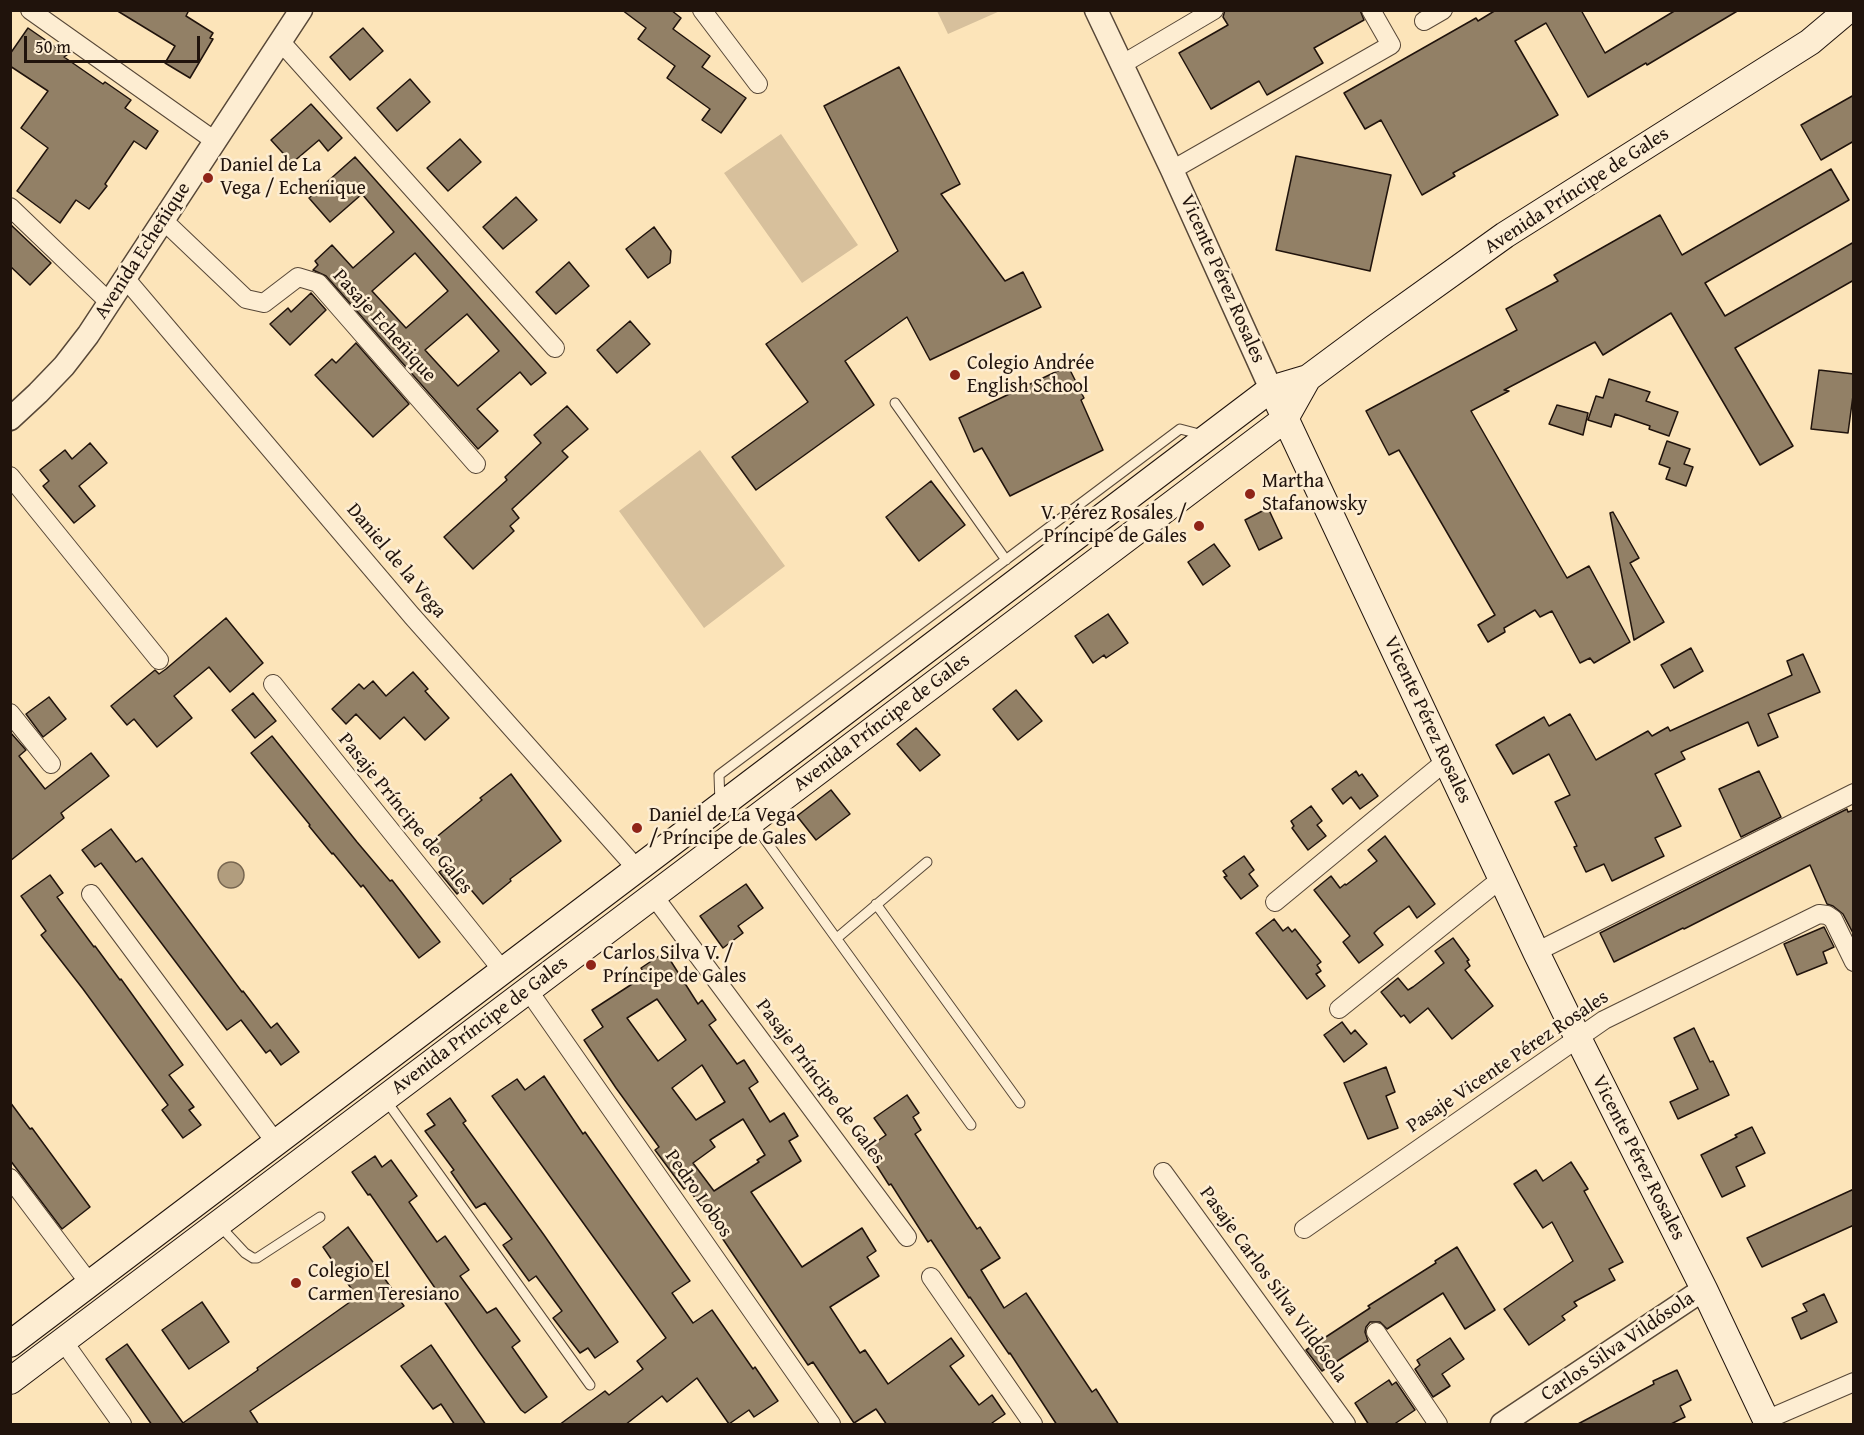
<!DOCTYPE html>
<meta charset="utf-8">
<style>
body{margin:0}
#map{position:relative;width:1864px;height:1435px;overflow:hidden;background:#fce4b9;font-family:"Gentium Book Plus",serif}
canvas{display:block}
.frame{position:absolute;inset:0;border:12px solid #20130c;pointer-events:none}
.scale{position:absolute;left:24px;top:36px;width:176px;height:27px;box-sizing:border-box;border:3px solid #20130c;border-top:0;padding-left:8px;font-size:18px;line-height:21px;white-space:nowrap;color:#20130c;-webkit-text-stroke:4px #fdedd2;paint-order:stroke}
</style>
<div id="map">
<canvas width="1864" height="1435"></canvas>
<div class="frame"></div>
<div class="scale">50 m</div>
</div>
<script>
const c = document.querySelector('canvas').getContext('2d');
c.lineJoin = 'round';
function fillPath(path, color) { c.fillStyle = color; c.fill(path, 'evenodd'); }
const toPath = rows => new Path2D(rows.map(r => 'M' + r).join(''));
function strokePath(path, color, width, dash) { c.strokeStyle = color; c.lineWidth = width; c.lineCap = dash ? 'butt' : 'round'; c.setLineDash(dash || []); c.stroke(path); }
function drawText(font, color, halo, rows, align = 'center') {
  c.font = font + ' "Gentium Book Plus",serif'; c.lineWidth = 5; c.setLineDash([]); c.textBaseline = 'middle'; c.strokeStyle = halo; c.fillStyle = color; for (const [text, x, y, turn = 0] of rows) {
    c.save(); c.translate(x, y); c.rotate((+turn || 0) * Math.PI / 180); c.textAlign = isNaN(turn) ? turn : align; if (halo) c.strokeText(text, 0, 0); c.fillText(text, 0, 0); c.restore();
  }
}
fillPath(toPath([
 [937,11,1000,11,948,34],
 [781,134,858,245,802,283,724,173],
 [700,450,785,566,704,628,619,511]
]), '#d7c09c');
const water = toPath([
 '218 875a13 13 0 1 1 26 0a13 13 0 1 1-26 0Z'
]);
fillPath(water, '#b19d7e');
strokePath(water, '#776650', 1.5);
const building = toPath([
 [116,10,189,10,186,16,213,33,210,38,213,39,190,78,165,63,175,46,116,10],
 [622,10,671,10,681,18,673,29,710,56,702,67,746,98,721,133,702,120,710,109,667,78,675,66,638,39,646,28,622,10],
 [1225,10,1360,10,1364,20,1314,48,1323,63,1267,95,1259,81,1211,109,1179,53,1228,25,1223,17,1225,10],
 [1496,10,1581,10,1605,53,1676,10,1739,10,1647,65,1646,63,1588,97,1546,23,1515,41,1558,115,1453,173,1455,176,1422,195,1381,120,1365,129,1344,93,1476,18,1478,21,1496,10],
 [28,28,67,55,64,57,103,84,105,82,131,100,125,108,158,131,146,149,134,141,105,184,107,186,89,209,76,200,60,223,17,191,48,148,21,128,48,91,10,66,10,54,28,28],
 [363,28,383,51,350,80,330,57,363,28],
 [899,67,960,184,941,194,1005,281,1023,272,1041,307,930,360,907,317,845,361,874,405,756,490,732,457,808,402,766,344,898,251,824,106,899,67],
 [410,79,430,102,397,131,377,108,410,79],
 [1854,95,1854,141,1821,160,1801,125,1854,95],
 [311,104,342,138,328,151,319,140,292,163,271,140,311,104],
 [460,139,481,162,448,191,427,168,460,139],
 [1296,156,1391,175,1370,271,1276,250,1296,156],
 [355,157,546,373,531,385,520,372,477,409,498,431,478,449,326,276,313,270,318,265,315,261,332,245,353,268,394,232,362,194,330,222,309,198,355,157],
 [415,253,448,291,406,328,372,291,415,253],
 [467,314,499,351,458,386,425,350,467,314],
 [1831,169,1849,200,1705,283,1725,316,1854,242,1854,280,1735,348,1793,446,1760,465,1671,313,1603,355,1595,342,1504,390,1509,391,1471,411,1567,578,1589,566,1630,642,1594,663,1590,658,1580,663,1552,611,1540,617,1535,610,1504,628,1505,632,1488,642,1478,625,1495,615,1399,450,1389,455,1366,411,1517,330,1506,309,1558,281,1554,275,1660,215,1682,255,1831,169],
 [516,197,537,220,503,249,483,227,516,197],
 [10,224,51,263,30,285,10,266,10,224],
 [654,227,671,251,670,263,648,278,626,249,654,227],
 [569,262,589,286,556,314,536,292,569,262],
 [311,293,326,310,290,345,270,324,288,308,291,312,311,293],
 [630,321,650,344,617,373,597,350,630,321],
 [356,343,409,404,373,437,315,375,332,359,336,363,356,343],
 [1068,366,1084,398,1081,400,1103,450,1010,496,982,448,974,452,959,418,1068,366],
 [1819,370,1854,374,1854,388,1848,433,1811,429,1819,370],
 [1609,379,1650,392,1646,401,1678,412,1669,436,1649,429,1650,426,1615,414,1611,427,1588,420,1596,396,1603,398,1609,379],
 [1557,405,1588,413,1583,435,1549,424,1557,405],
 [567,406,588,429,562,451,568,457,512,509,519,518,510,526,514,531,473,569,444,537,507,480,505,477,541,443,534,435,567,406],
 [1667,441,1690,449,1684,464,1693,467,1686,486,1666,479,1670,468,1659,464,1667,441],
 [90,443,107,463,79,486,95,506,74,523,43,486,49,481,40,470,65,450,72,459,90,443],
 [931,481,965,525,919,561,886,517,931,481],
 [1268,508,1282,538,1259,550,1245,520,1268,508],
 [1613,512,1639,558,1630,563,1664,622,1634,640,1610,513,1613,512],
 [1214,544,1230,566,1203,585,1188,562,1214,544],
 [1108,614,1128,643,1106,658,1104,655,1093,663,1075,636,1108,614],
 [226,618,263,663,230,692,209,667,174,696,192,718,157,747,134,719,127,725,111,706,155,670,159,674,166,669,226,618],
 [1691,648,1703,671,1674,688,1661,665,1691,648],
 [1803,654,1820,692,1768,714,1778,737,1758,746,1748,722,1681,752,1685,759,1655,774,1681,826,1655,838,1664,856,1612,881,1604,864,1586,872,1574,847,1577,846,1555,802,1570,795,1549,754,1513,774,1496,745,1544,717,1549,726,1570,714,1596,760,1648,731,1652,736,1668,727,1670,731,1792,675,1787,661,1803,654],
 [413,672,428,689,425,691,449,718,425,740,404,717,380,739,356,714,346,724,332,709,359,684,364,689,373,681,386,696,413,672],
 [1016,690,1042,721,1018,740,993,709,1016,690],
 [253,693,276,721,255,738,232,710,253,693],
 [49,697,66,719,43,737,26,714,49,697],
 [916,728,940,755,920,771,897,744,916,728],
 [10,732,26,750,19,756,45,789,91,753,109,776,61,813,64,818,10,861,10,732],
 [272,736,357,842,390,881,392,880,440,942,419,958,363,885,361,887,333,853,332,854,309,826,310,825,251,753,272,736],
 [1356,771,1359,776,1362,774,1378,796,1360,809,1351,797,1343,804,1332,789,1356,771],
 [1759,771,1781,817,1741,837,1719,789,1759,771],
 [511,774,561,841,510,879,511,881,483,904,467,885,457,894,439,872,447,866,429,843,482,800,480,798,511,774],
 [831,790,850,814,816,840,797,816,831,790],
 [1311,806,1322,821,1317,825,1326,836,1308,850,1292,828,1294,826,1291,821,1311,806],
 [1847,809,1848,812,1854,810,1854,935,1843,914,1833,906,1827,904,1810,865,1684,929,1683,928,1614,962,1600,933,1847,809],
 [111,829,136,862,142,858,242,992,243,991,271,1028,277,1023,299,1052,281,1065,270,1050,266,1053,241,1020,227,1030,101,863,95,867,82,850,111,829],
 [1385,836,1435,904,1417,918,1409,906,1378,929,1374,933,1383,945,1359,963,1343,942,1350,936,1314,890,1331,876,1340,888,1345,884,1346,885,1377,861,1368,850,1385,836],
 [1244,856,1254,870,1249,874,1258,886,1241,899,1224,877,1227,876,1223,871,1244,856],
 [50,875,63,893,57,897,94,947,95,946,120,980,121,979,183,1065,169,1075,194,1107,189,1110,201,1125,183,1138,162,1110,168,1105,83,989,41,935,46,931,21,896,50,875],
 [746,884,763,908,738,926,743,933,723,948,700,916,746,884],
 [1274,919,1283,931,1288,927,1292,932,1295,929,1321,962,1317,965,1321,971,1316,974,1325,986,1307,999,1256,933,1274,919],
 [1824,927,1834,947,1823,952,1827,963,1797,975,1784,944,1824,927],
 [1453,938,1469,960,1467,961,1470,966,1465,970,1493,1006,1452,1039,1428,1008,1410,1023,1404,1015,1401,1017,1381,992,1398,978,1408,990,1413,987,1444,963,1435,951,1453,938],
 [665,952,698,1004,702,1000,716,1020,709,1025,737,1064,744,1060,758,1082,749,1088,770,1122,784,1113,798,1136,789,1141,801,1161,751,1192,802,1267,862,1228,876,1251,867,1257,879,1276,830,1307,860,1353,865,1350,888,1384,951,1338,964,1356,950,1366,979,1405,992,1395,1005,1414,992,1423,993,1425,887,1425,876,1409,854,1423,813,1362,808,1365,687,1186,684,1189,655,1150,659,1147,616,1088,584,1040,603,1027,592,1010,646,975,641,968,665,952],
 [657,999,686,1040,658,1061,627,1018,657,999],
 [702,1065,725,1102,696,1120,672,1088,702,1065],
 [743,1119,765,1155,757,1160,759,1162,714,1191,693,1163,715,1147,710,1140,743,1119],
 [1342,1022,1351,1034,1355,1030,1367,1044,1344,1062,1324,1035,1342,1022],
 [1694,1028,1710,1062,1713,1061,1729,1095,1678,1119,1670,1102,1698,1089,1674,1038,1694,1028],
 [1386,1067,1395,1092,1386,1096,1398,1128,1368,1139,1344,1083,1386,1067],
 [544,1076,583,1134,585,1132,690,1281,672,1293,693,1323,712,1310,753,1369,755,1367,778,1401,754,1417,749,1410,729,1424,697,1378,667,1402,662,1396,625,1425,559,1425,605,1391,609,1395,643,1369,637,1361,666,1338,492,1096,517,1079,525,1090,544,1076],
 [907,1095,919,1113,913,1117,921,1130,915,1134,977,1229,980,1227,1000,1258,981,1270,1004,1308,1026,1293,1092,1392,1096,1389,1119,1425,1057,1425,1010,1353,1009,1354,970,1297,969,1298,931,1240,928,1242,891,1184,889,1185,866,1149,886,1135,874,1118,907,1095],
 [450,1098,466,1121,463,1123,544,1235,618,1342,595,1358,588,1348,580,1353,553,1318,562,1311,536,1276,529,1281,503,1245,512,1239,485,1203,476,1208,451,1172,454,1170,425,1131,435,1125,427,1114,450,1098],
 [10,1102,30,1129,32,1128,90,1207,62,1229,10,1160,10,1102],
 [1752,1127,1765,1153,1736,1167,1745,1186,1722,1197,1701,1155,1737,1137,1735,1135,1752,1127],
 [375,1156,382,1167,391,1160,417,1196,409,1202,437,1242,445,1236,469,1270,460,1276,487,1313,496,1308,520,1341,512,1347,547,1397,525,1413,521,1410,480,1353,370,1194,368,1195,352,1172,375,1156],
 [1571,1162,1588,1189,1584,1191,1623,1262,1609,1269,1615,1280,1574,1302,1577,1306,1562,1316,1565,1320,1529,1345,1504,1309,1573,1261,1552,1222,1543,1228,1514,1184,1536,1170,1543,1181,1571,1162],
 [1854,1189,1854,1225,1762,1267,1747,1238,1854,1189],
 [348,1227,404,1306,250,1411,259,1425,152,1425,106,1359,127,1344,183,1423,258,1370,257,1368,357,1297,323,1247,348,1227],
 [1457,1247,1495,1310,1465,1329,1443,1293,1387,1329,1380,1322,1370,1322,1366,1327,1365,1332,1368,1341,1322,1371,1306,1350,1370,1308,1368,1306,1436,1263,1435,1261,1457,1247],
 [1824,1294,1837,1322,1801,1339,1792,1318,1807,1311,1803,1304,1824,1294],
 [202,1302,229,1342,189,1369,162,1330,202,1302],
 [1450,1338,1464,1359,1442,1374,1450,1386,1433,1397,1415,1369,1420,1365,1417,1360,1450,1338],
 [431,1345,486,1425,455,1425,441,1404,433,1409,401,1366,431,1345],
 [1677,1370,1691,1400,1680,1406,1685,1417,1669,1425,1576,1425,1654,1384,1653,1381,1677,1370],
 [1389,1380,1392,1385,1396,1382,1415,1410,1393,1425,1369,1425,1355,1403,1389,1380]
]);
fillPath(building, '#928066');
strokePath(building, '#20130c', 1.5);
const service = toPath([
 [895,403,1006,560],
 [720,803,719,775,1180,429,1203,435],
 [753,823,971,1125],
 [876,904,1020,1103],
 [837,938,927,862],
 [385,1099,590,1385],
 [219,1225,245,1253,253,1258,257,1258,320,1217]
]);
const minor = toPath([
 [30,10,215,141],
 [702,10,758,84],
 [1424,21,1443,10],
 [281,42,555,348],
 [1121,65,1214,10],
 [1172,170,1391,45,1371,10],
 [10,207,109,302],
 [163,220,246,299,264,303,298,277,318,283,476,464],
 [125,278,412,616,637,869],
 [10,476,159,660],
 [273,684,503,971],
 [10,713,51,764],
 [91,894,276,1143],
 [653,895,907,1237],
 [1275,902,1446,761],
 [1536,952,1854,793],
 [528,990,831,1424],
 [1339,1009,1502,878],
 [1163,1172,1346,1424],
 [10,1178,90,1284],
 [1304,1229,1604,1020,1819,914,1827,915,1833,919,1854,962],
 [931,1277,1033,1424],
 [1376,1332,1438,1424],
 [63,1341,122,1424],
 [1766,1420,1854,1382]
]);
const tertiary = toPath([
 [1096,10,1172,170,1271,389],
 [10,419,38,393,64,366,88,335,301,10],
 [1502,1424,1704,1289]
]);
const secondary = toPath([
 [1279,405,1536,952,1578,1038,1704,1289,1768,1424],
 [10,1344,1271,389,1308,378,1378,326,1505,235,1810,42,1848,10],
 [10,1381,1285,419,1308,378]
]);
strokePath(service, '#574737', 11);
strokePath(minor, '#574737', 20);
strokePath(tertiary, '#574737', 25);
strokePath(secondary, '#20130c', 28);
strokePath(service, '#fdedd2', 9);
strokePath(minor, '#fdedd2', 18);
strokePath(tertiary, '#fdedd2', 22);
strokePath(secondary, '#fdedd2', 26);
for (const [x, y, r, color] of [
 [208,178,6,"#8f2418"],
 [955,375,6,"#8f2418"],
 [1250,494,6,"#8f2418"],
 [1199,526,6,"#8f2418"],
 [637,828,6,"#8f2418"],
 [591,965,6,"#8f2418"],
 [296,1283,6,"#8f2418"]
]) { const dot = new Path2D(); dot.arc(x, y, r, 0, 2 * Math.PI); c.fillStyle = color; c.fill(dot); strokePath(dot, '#fdedd2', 2); }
drawText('20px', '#20130c', '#fdedd2', [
 ["Daniel de La",220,166],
 ["Vega / Echenique",220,189],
 ["Colegio Andrée",967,364],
 ["English School",967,387],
 ["Martha",1262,482],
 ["Stafanowsky",1262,505],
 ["V. Pérez Rosales /",1187,514,"right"],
 ["Príncipe de Gales",1187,537,"right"],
 ["Daniel de La Vega",649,816],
 ["/ Príncipe de Gales",649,839],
 ["Carlos Silva V. /",603,954],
 ["Príncipe de Gales",603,977],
 ["Colegio El",308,1272],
 ["Carmen Teresiano",308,1295]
], 'left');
drawText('20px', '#20130c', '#fdedd2', [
 ["Avenida Príncipe de Gales",1577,191,-33],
 ["Avenida Echeñique",143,251,-57],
 ["Vicente Pérez Rosales",1222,279,66],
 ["Pasaje Echeñique",384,326,48],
 ["Daniel de la Vega",396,561,50],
 ["Vicente Pérez Rosales",1427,720,65],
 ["Avenida Príncipe de Gales",882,723,-37],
 ["Pasaje Príncipe de Gales",405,814,51],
 ["Avenida Príncipe de Gales",480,1026,-37],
 ["Pasaje Vicente Pérez Rosales",1508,1062,-34],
 ["Pasaje Príncipe de Gales",820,1082,53],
 ["Vicente Pérez Rosales",1638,1158,63],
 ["Pedro Lobos",698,1194,55],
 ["Pasaje Carlos Silva Vildósola",1273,1285,54],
 ["Carlos Silva Vildósola",1618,1347,-34]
]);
</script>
